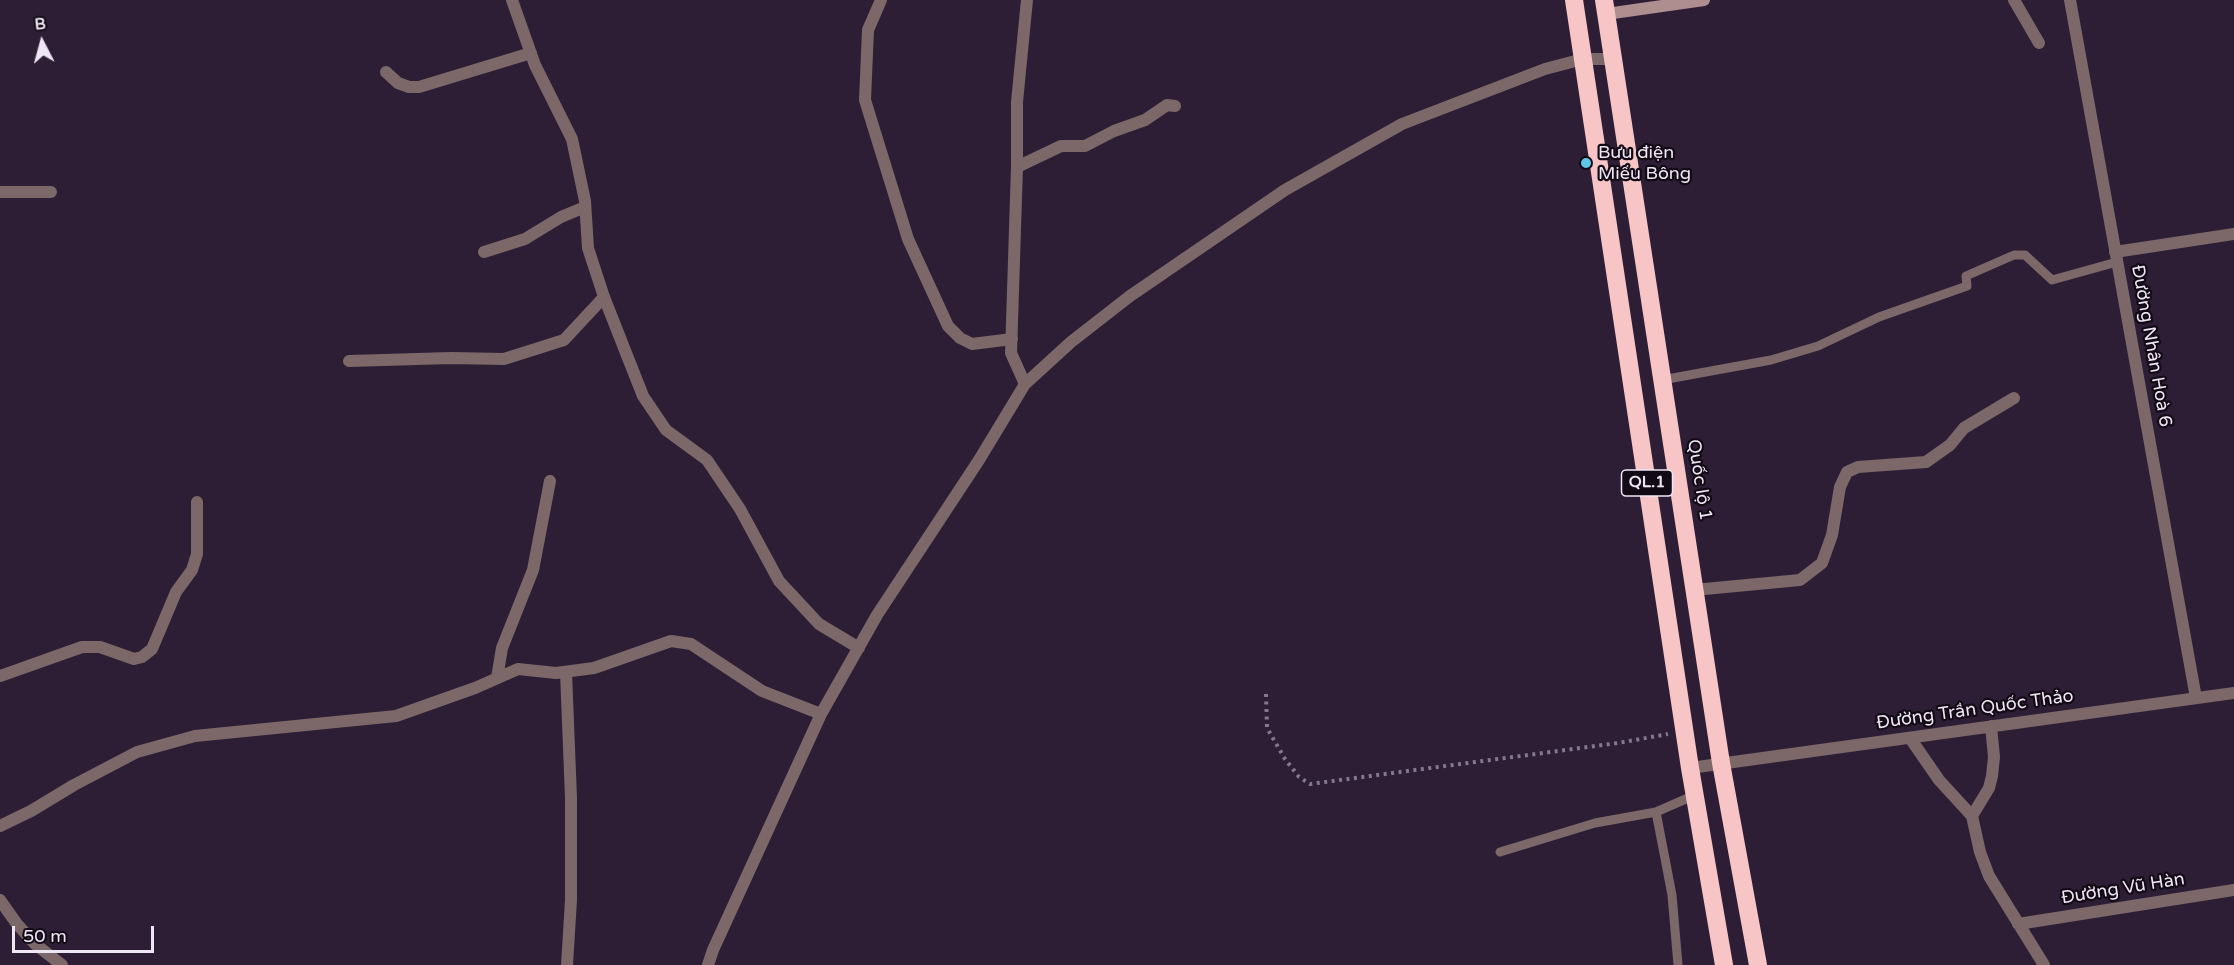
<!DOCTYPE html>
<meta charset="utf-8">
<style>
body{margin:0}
#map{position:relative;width:2234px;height:965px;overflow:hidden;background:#2d1e35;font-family:"Varela Round",sans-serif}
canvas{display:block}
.north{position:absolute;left:12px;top:12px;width:60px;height:60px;-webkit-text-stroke:4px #120b16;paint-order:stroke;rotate:354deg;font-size:16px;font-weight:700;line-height:24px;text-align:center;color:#efe6f5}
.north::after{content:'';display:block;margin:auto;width:21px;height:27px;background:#efe6f5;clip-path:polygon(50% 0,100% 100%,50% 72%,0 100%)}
.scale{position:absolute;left:12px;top:926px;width:142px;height:27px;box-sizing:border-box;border:3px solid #efe6f5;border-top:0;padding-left:8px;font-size:18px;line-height:21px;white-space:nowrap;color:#efe6f5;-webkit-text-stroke:4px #120b16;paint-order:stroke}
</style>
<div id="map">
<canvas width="2234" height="965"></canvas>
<div class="north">B</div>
<div class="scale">50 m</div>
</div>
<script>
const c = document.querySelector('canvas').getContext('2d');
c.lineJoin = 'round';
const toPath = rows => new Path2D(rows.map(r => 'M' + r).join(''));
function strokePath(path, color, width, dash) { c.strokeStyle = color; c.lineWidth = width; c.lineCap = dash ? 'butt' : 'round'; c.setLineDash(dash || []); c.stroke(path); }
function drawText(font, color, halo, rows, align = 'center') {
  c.font = font + ' "Varela Round",sans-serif'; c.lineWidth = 4.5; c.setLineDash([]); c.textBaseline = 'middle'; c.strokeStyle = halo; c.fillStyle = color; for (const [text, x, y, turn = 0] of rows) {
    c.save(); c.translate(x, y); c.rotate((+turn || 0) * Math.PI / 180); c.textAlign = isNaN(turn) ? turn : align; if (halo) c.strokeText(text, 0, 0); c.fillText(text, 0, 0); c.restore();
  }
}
strokePath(toPath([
 [1266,694,1267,728,1285,759,1299,777,1310,784,1618,743,1668,734]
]), '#84788b', 4, [3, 4.5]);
strokePath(toPath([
 [1662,380,1771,360,1818,346,1879,317,1967,286,1966,276,2014,255,2025,255,2052,280,2117,262],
 [1500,852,1595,823,1656,812],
 [1678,965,1672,895,1656,812,1695,795]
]), '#7c6868', 9);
strokePath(toPath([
 [512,0,535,65,572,139,585,201,588,248,604,297,643,396,666,430,707,460,740,509,779,581,819,624,859,648],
 [881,0,868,30,865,100,908,239,948,326,960,338,972,344,1012,339],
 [2014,0,2039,43],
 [2070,0,2196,698],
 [386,72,398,83,409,87,419,87,531,53],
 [1017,167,1061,146,1085,146,1114,131,1145,120,1167,105,1175,106],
 [0,192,51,192],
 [484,252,525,239,561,217,585,207],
 [2115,252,2234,234],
 [349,361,451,358,504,359,564,340,604,297],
 [1025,384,1011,353,1017,167,1017,102,1027,0],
 [1694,590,1800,580,1822,563,1832,535,1840,487,1847,472,1858,467,1926,462,1950,445,1964,428,2014,398],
 [566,672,571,798,571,900,567,965],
 [0,676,82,647,100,647,134,659,142,657,152,649,176,592,192,570,197,554,197,502],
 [497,678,502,648,533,570,550,481],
 [1910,738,1939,780,1972,816,1980,852,1989,876,2044,965],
 [1690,768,2234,693],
 [1972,816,1989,788,1992,776,1994,757,1991,726],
 [0,826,31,811,74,785,137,752,195,736,396,716,475,688,518,669,556,673,594,668,671,641,691,644,762,691,821,714],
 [0,900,17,924,35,944,62,965],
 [2018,924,2234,890],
 [708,965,713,950,821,714,877,615,979,460,1025,384,1071,342,1130,296,1285,190,1402,124,1545,69,1583,59,1613,59]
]), '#7c6868', 12);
strokePath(toPath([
 [1606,14,1704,0]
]), '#ae8e8e', 12);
strokePath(toPath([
 [1574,0,1690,768,1724,965],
 [1604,0,1721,763,1758,965]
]), '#f7c5c6', 18);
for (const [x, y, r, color] of [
 [1586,163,6,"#5dc7e8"]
]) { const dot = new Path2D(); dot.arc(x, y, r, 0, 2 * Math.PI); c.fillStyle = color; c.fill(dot); strokePath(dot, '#120b16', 2); }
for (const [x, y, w] of [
 [1647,483,51]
]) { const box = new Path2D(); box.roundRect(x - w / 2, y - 13, w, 26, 4.5); c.fillStyle = '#120b16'; c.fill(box); strokePath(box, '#efe6f5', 1.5); }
drawText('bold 16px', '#efe6f5', null, [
 ["QL.1",1647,483]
]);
drawText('18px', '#efe6f5', '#120b16', [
 ["Bưu điện",1598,153],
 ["Miếu Bông",1598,174]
], 'left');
drawText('18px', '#efe6f5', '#120b16', [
 ["Đường Nhân Hoà 6",2151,346,80],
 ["Quốc lộ 1",1699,480,81],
 ["Đường Trần Quốc Thảo",1975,710,-8],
 ["Đường Vũ Hàn",2123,889,-9]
]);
</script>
